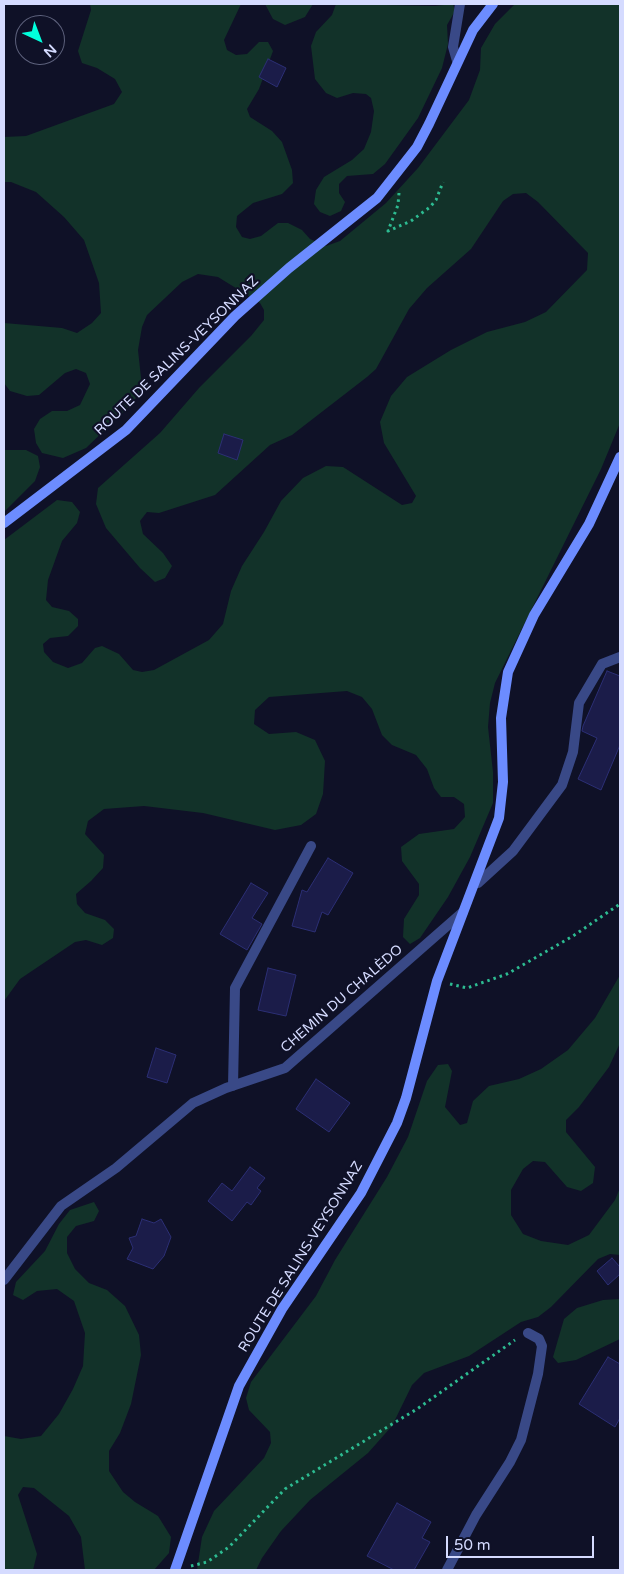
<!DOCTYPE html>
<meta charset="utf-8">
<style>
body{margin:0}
#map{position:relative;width:624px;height:1574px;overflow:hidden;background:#0f1127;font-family:"Varela Round",sans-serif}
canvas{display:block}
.frame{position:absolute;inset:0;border:5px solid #d5dbff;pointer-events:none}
.north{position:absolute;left:15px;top:15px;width:50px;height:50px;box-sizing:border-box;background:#0f1127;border:1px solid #5e627d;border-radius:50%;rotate:137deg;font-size:14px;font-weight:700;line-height:20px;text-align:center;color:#d5dbff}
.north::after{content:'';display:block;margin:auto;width:18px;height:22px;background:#01ffdc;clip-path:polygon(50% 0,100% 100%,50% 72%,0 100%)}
.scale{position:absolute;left:446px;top:1536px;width:148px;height:22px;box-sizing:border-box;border:2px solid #d5dbff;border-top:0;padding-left:6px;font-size:15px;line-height:18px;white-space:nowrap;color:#d5dbff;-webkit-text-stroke:4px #0f1127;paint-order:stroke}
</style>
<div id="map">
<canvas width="624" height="1574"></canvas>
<div class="frame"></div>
<div class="north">N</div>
<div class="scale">50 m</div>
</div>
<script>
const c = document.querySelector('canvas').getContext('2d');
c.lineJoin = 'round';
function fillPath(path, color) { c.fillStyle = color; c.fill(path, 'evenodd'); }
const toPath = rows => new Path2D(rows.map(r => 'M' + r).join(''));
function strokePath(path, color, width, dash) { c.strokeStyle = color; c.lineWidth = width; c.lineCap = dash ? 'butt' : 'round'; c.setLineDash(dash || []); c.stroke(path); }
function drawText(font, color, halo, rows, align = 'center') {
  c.font = font + ' "Varela Round",sans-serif'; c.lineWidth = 4.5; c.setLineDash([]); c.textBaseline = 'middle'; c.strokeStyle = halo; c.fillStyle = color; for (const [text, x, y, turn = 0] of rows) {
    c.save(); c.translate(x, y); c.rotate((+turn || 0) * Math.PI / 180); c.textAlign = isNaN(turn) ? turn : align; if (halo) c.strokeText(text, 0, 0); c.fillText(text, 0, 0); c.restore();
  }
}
fillPath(toPath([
 [90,4,241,4,224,40,227,50,236,55,247,54,259,42,268,42,273,51,259,89,247,109,250,117,272,131,282,142,292,170,293,183,282,194,253,203,237,216,236,227,242,237,250,239,261,236,278,223,288,223,302,230,310,239,326,246,340,241,386,203,418,168,469,100,480,70,481,48,495,24,515,4,620,4,620,423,601,469,495,683,490,703,488,727,493,772,493,803,470,857,448,897,420,938,410,944,403,937,404,919,419,895,419,884,402,861,401,847,419,834,454,829,465,817,464,804,454,797,441,797,434,788,427,769,416,755,392,745,382,735,372,709,362,697,347,691,269,697,255,710,254,724,269,734,296,732,315,740,325,761,323,794,316,814,301,825,275,830,203,813,144,806,104,809,88,821,85,834,104,855,103,868,91,881,76,894,77,904,85,913,105,920,114,929,113,938,102,945,86,940,75,942,20,979,4,1001,4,540,57,500,72,502,80,512,77,523,62,541,48,580,46,600,52,607,69,611,78,619,78,626,68,636,50,638,43,644,44,652,53,662,68,668,82,663,95,648,102,646,119,654,133,670,142,672,154,670,209,640,223,624,231,591,242,566,264,532,281,501,303,478,326,466,343,467,402,505,412,503,416,496,384,443,380,422,391,396,407,377,451,350,487,332,525,322,546,312,587,270,588,253,538,202,526,193,513,194,503,201,471,249,427,288,409,309,376,369,367,377,292,435,270,445,215,495,159,513,147,512,140,521,143,534,163,553,172,566,165,578,155,582,140,568,106,528,96,504,98,488,160,433,199,388,251,336,264,320,264,310,260,303,218,277,198,274,182,282,147,315,142,327,138,350,142,387,133,403,86,448,63,458,42,453,36,443,34,429,40,419,52,411,67,411,80,405,90,384,86,373,76,369,65,373,39,395,27,396,10,391,4,383,4,323,62,328,77,333,92,323,101,313,99,283,84,240,64,217,36,192,11,182,4,182,4,137,26,136,114,104,122,92,115,79,97,68,82,63,78,51,91,10],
 [265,4,313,4,305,17,285,25,273,19],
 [336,4,435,6,453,4,455,11,447,25,448,44,442,68,418,118,385,164,373,174,347,176,339,184,339,193,345,202,341,211,330,216,320,212,314,204,316,190,324,177,352,160,364,149,371,132,374,111,371,98,366,94,353,93,337,98,326,93,315,79,311,46,316,32,332,15],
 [4,450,26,450,38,456,40,467,35,481,4,512],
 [620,975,620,1043,609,1067,579,1107,566,1120,566,1132,595,1167,593,1183,581,1191,567,1187,545,1162,533,1161,523,1169,511,1190,511,1215,523,1234,541,1241,568,1245,589,1235,615,1200,620,1188,620,1255,610,1254,598,1259,551,1307,538,1317,521,1322,469,1356,424,1373,412,1385,392,1426,368,1453,310,1500,281,1531,262,1558,256,1570,197,1570,202,1537,214,1511,264,1458,271,1443,270,1432,249,1410,246,1398,251,1382,316,1296,335,1260,387,1177,408,1137,427,1081,438,1065,448,1064,452,1071,445,1107,460,1125,467,1123,473,1101,489,1086,519,1079,541,1069,568,1050,595,1018],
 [94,1202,99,1211,94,1221,76,1226,67,1237,67,1253,75,1269,89,1283,107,1290,125,1306,139,1335,141,1355,131,1404,120,1433,109,1451,109,1471,123,1492,135,1502,158,1516,171,1537,169,1553,154,1570,85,1570,81,1537,69,1516,34,1488,23,1487,18,1495,37,1554,33,1570,4,1570,4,1436,21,1439,41,1436,59,1414,73,1389,83,1366,85,1333,74,1301,57,1289,37,1291,23,1300,13,1295,16,1282,45,1251,59,1224,70,1210],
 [620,1299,620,1339,576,1360,558,1363,553,1357,564,1319,577,1308,603,1300]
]), '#123229');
const building = toPath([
 [268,59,286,68,277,87,259,77,268,59],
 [224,434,243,440,237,460,218,453,224,434],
 [607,671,620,676,620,745,601,790,578,779,597,738,582,731,583,726,607,671],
 [328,858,353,873,328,915,322,912,315,932,292,926,302,890,307,892,328,858],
 [251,883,268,893,252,918,262,924,247,950,220,934,251,883],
 [268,968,296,975,286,1016,258,1010,268,968],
 [156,1048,176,1055,167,1083,147,1077,156,1048],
 [316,1079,350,1103,329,1132,296,1109,316,1079],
 [250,1167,265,1178,257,1188,261,1191,251,1205,247,1202,232,1221,208,1201,222,1183,232,1191,250,1167],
 [142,1219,154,1223,161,1219,171,1237,164,1256,153,1269,127,1259,133,1248,129,1238,136,1236,142,1219],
 [612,1258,620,1267,620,1274,608,1285,597,1271,612,1258],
 [608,1357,620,1364,620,1418,615,1427,579,1404,608,1357],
 [397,1503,431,1522,422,1538,430,1542,414,1570,394,1570,367,1556,397,1503]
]);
fillPath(building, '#1b1c49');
strokePath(building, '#2c2f75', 1);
strokePath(toPath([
 [399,193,398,205,388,231,411,221,430,207,436,200,443,182],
 [450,984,467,988,507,974,573,936,620,904],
 [191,1566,207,1562,229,1547,285,1489,417,1409,515,1340]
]), '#2dbb91', 3, [2.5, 4]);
strokePath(toPath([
 [457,61,453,47,460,4],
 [475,882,478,883,513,851,562,785,573,752,579,703,602,664,620,657],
 [233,1086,235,988,311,846],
 [4,1280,61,1206,116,1168,193,1103,226,1088,285,1068,463,912]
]), '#394987', 10);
strokePath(toPath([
 [447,1570,476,1515,510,1462,521,1440,538,1374,542,1346,539,1339,528,1333]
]), '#394987', 10);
strokePath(toPath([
 [4,523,126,430,235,316,289,268,377,198,417,147,429,124,473,30,493,4],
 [175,1570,239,1386,282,1309,361,1193,397,1123,406,1098,437,981,499,818,503,782,501,718,508,672,534,615,589,524,620,457]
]), '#6c8cff', 10);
drawText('14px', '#d5dbff', '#0f1127', [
 ["ROUTE DE SALINS-VEYSONNAZ",177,356,-44],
 ["CHEMIN DU CHALÈDO",342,999,-41],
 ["ROUTE DE SALINS-VEYSONNAZ",301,1257,-58]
]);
</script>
